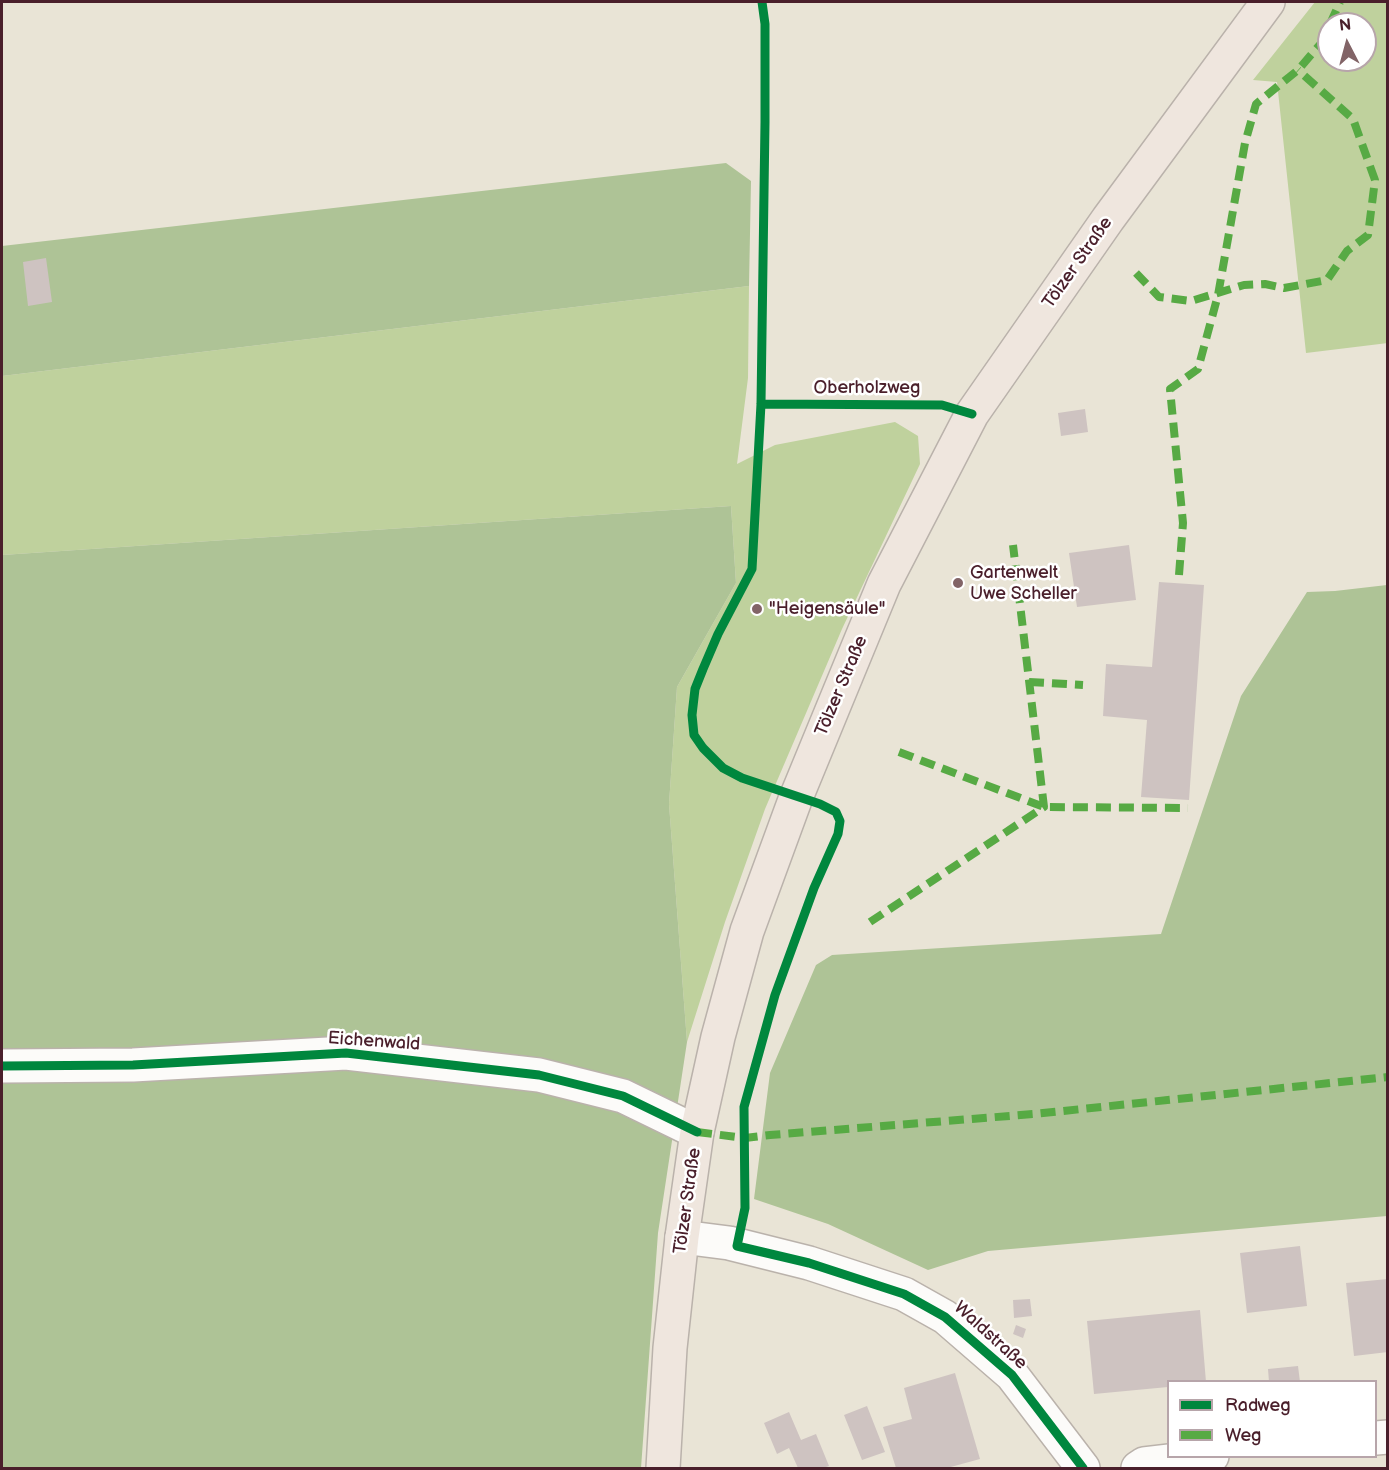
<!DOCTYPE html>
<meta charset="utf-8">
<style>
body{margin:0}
#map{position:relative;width:1389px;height:1470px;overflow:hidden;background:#e9e4d6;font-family:"Balsamiq Sans",sans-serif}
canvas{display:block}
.frame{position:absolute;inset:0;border:3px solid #4a1f2b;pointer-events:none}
.legend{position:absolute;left:1167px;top:1380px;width:210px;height:78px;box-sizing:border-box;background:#fff;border:2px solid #b7a5aa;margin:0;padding:8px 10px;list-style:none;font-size:18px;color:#4a1f2b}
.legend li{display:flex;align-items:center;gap:12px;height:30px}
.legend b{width:30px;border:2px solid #b7a5aa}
.north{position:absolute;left:1317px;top:12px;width:60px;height:60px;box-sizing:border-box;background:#fff;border:2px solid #b7a5aa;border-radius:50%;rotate:354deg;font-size:16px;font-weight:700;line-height:24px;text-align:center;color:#4a1f2b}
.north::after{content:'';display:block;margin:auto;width:21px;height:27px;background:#826467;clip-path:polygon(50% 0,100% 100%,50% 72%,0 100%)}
</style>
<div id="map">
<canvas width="1389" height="1470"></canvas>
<div class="frame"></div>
<ul class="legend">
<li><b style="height:8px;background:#00873e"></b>Radweg</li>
<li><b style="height:8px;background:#57aa44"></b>Weg</li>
</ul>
<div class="north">N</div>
</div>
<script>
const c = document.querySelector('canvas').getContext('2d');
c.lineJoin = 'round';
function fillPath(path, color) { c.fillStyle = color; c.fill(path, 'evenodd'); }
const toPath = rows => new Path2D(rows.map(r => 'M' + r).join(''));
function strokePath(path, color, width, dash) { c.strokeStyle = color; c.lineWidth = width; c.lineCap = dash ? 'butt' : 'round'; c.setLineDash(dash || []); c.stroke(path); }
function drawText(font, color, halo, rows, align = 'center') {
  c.font = font + ' "Balsamiq Sans",sans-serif'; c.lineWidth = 5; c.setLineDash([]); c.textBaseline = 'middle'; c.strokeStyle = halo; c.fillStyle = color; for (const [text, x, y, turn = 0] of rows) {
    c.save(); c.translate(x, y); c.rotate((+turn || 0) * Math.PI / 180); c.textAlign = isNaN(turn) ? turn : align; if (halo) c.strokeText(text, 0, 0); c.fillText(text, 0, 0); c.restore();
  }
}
fillPath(toPath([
 [1315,2,1387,2,1388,343,1306,353,1277,82,1253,80],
 [1329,24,1365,24,1365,60,1329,60],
 [749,286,748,378,737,464,775,445,895,422,918,436,920,464,842,629,765,809,725,922,687,1042,669,804,677,687,736,583,731,506,2,555,2,376]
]), '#bfd19d');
fillPath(toPath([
 [726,163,751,181,749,286,2,376,2,246],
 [731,506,736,583,677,687,669,804,687,1042,658,1233,641,1468,2,1468,2,555],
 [1387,585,1387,1216,988,1251,928,1270,828,1224,754,1199,770,1073,816,965,832,955,1161,934,1241,696,1307,592,1335,591]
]), '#aec396');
fillPath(toPath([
 [46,258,52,302,28,306,23,262],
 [1085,409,1088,432,1061,436,1058,413],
 [1129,545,1136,600,1077,607,1069,553],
 [1159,582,1204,585,1189,800,1141,797,1147,720,1103,716,1106,664,1152,667],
 [1300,1246,1307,1306,1247,1313,1240,1253],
 [1388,1279,1388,1352,1354,1356,1346,1283],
 [1030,1299,1032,1316,1014,1318,1013,1300],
 [1200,1310,1206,1382,1168,1382,1168,1387,1094,1394,1087,1321],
 [1016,1325,1026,1329,1023,1338,1013,1334],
 [1298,1366,1300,1382,1269,1382,1268,1369],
 [955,1373,980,1459,947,1468,896,1468,883,1427,912,1419,904,1388],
 [867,1406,885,1452,862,1460,844,1415],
 [789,1412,801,1440,816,1434,829,1466,823,1468,798,1468,789,1448,777,1454,764,1423]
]), '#cec3c1');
const minor = toPath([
 [2,1066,133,1065,346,1053,539,1075,623,1096,697,1132],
 [682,1237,729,1243,809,1263,904,1294,945,1317,1012,1375,1083,1468],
 [1376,1438,1388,1437],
 [1138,1468,1144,1464,1212,1456]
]);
const major = toPath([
 [663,1468,670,1348,682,1237,697,1132,718,1037,747,931,795,800,884,584,972,414,1108,219,1268,2]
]);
strokePath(minor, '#bab2ab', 36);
strokePath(major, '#bab2ab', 36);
strokePath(minor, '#fcfbf9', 33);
strokePath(major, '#efe6de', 33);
strokePath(toPath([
 [1330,24,1340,2],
 [1136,273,1159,297,1191,301,1244,285,1265,284,1284,288,1327,280,1347,251,1368,235,1375,180,1353,119,1298,70],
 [1179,575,1183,523,1170,389,1198,369,1218,295,1245,143,1256,104,1298,70,1323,41,1329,27],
 [1029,682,1083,685],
 [899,752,1044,807,1188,808],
 [870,922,1044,807,1013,545],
 [697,1132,745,1138,770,1135,1034,1114,1388,1077]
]), '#57aa44', 8, [15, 8]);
strokePath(toPath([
 [762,2,765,24,765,122,761,404,752,569,718,634,703,669,695,689,692,715,694,735,703,748,723,768,742,778,820,804,836,812,840,821,838,834,814,888,775,995,744,1107,745,1208,737,1246,809,1263,904,1294,945,1317,1012,1375,1083,1468],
 [761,404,942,405,972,414],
 [2,1066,133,1065,346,1053,539,1075,623,1096,697,1132]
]), '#00873e', 9);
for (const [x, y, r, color] of [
 [958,583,6,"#826467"],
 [757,609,6,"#826467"]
]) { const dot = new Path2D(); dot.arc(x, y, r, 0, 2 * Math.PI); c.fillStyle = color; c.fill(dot); strokePath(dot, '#fff', 2); }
drawText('18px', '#4a1f2b', '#fff', [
 ["Tölzer Straße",1078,263,-55],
 ["Oberholzweg",867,388],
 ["Tölzer Straße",842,686,-67],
 ["Eichenwald",374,1042,4],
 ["Tölzer Straße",688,1201,-82],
 ["Waldstraße",990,1336,42]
]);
drawText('18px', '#4a1f2b', '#fff', [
 ["Gartenwelt",970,573],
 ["Uwe Scheller",970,594],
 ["\"Heigensäule\"",769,609]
], 'left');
</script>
